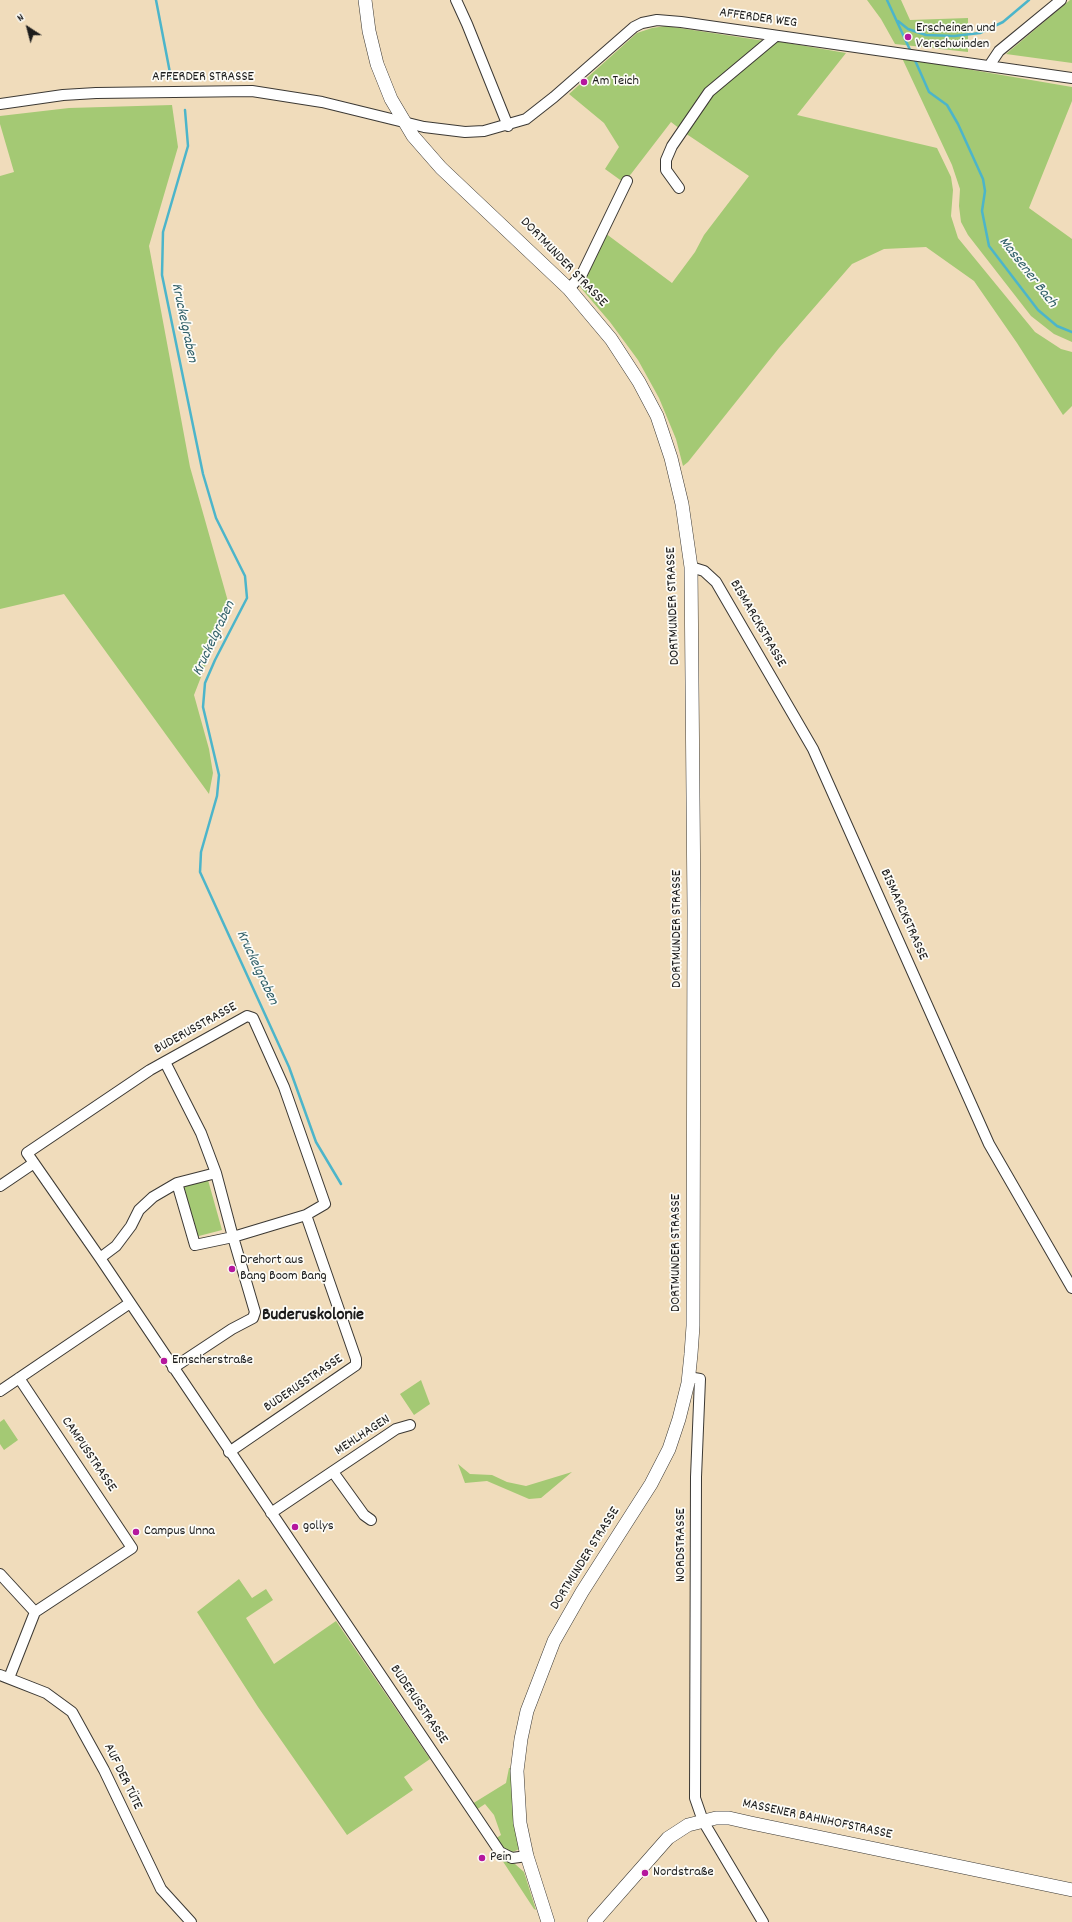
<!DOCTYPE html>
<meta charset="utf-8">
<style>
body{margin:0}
#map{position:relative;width:1072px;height:1922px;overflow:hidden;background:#f0dcbb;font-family:Dekko,sans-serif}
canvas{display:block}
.north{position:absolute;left:8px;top:8px;width:40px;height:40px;-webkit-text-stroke:3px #fdfcf7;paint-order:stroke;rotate:324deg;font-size:11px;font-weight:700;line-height:16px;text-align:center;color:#1c1c1c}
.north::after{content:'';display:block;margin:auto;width:14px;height:18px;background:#1c1c1c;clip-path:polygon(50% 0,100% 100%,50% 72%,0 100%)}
</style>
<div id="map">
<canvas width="1072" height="1922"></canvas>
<div class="north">N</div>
</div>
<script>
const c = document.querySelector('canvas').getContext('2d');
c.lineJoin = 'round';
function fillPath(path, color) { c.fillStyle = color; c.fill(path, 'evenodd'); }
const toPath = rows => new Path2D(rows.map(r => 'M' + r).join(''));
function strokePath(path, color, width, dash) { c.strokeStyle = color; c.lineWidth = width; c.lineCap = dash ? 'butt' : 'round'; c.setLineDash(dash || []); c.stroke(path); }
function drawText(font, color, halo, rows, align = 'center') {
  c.font = font + ' Dekko,sans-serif'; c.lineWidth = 3.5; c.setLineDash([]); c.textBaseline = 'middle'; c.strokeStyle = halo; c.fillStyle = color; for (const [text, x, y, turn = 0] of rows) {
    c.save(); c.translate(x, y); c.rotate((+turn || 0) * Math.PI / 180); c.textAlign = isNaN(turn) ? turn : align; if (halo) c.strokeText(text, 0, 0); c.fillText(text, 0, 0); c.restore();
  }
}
fillPath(toPath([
 [867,0,901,0,910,20,968,18,968,52,895,44,881,19],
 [1070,0,1072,0,1072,63,1006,54],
 [666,26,765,41,680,129,671,122,631,174,623,182,605,169,619,147,604,123,569,94,637,33,652,28],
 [776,41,846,53,797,115,937,148,951,177,953,190,951,216,958,238,1035,332,1061,349,1072,352,1072,406,1063,415,1017,343,974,281,926,247,884,249,852,264,779,348,688,462,683,466,676,439,659,398,638,360,610,322,580,287,605,233,672,283,695,252,704,235,749,176,685,133,713,92],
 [902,58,1072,87,1072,101,1029,208,1072,239,1072,342,1054,334,1031,316,968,235,961,222,959,206,960,189,952,165],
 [172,105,178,147,149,246,190,467,229,605,194,695,209,749,213,773,209,794,64,594,0,609,0,176,14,172,0,124,0,116,69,108],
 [208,1180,222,1230,195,1237,181,1187],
 [421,1380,430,1404,414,1415,400,1394],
 [4,1419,18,1440,4,1450,0,1444,0,1422],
 [458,1464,470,1474,492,1475,507,1482,526,1486,572,1472,541,1498,529,1499,487,1481,465,1483],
 [239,1579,252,1598,266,1589,273,1600,246,1618,274,1664,336,1621,430,1759,404,1777,413,1790,347,1835,258,1707,197,1612],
 [509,1768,513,1768,516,1832,519,1849,511,1853,504,1851,495,1839,501,1835,494,1815,485,1804,476,1810,472,1804,506,1783],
 [502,1860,515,1864,524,1872,536,1910,534,1909]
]), '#a4c974');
strokePath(toPath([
 [156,0,171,78],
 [887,0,911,52],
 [898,21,908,29,926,35,954,36,980,33,1003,22,1029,0],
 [914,58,929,92,947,105,958,124,983,179,985,191,982,211,989,246,1038,310,1057,326,1072,332],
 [185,110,188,146,163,232,162,275,203,474,216,518,245,576,247,598,215,660,205,683,203,707,219,775,217,796,201,852,200,872,289,1067,316,1142,341,1184]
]), '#4cb5ca', 2.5);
const minor = toPath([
 [456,0,467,24,508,126],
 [989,66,999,51,1061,0],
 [0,104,63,95,96,93,252,91,322,102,424,127,465,132,484,131,526,119,554,97,634,27,642,23,657,20,681,22,1072,78],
 [679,188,666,170,666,160,672,146,709,92,776,36],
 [569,289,582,274,627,181],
 [691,567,704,571,716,582,813,749,989,1144,1072,1288],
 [165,1062,201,1133,216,1173],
 [0,1186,34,1163],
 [100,1258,116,1246,131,1226,139,1210,153,1197,177,1183,216,1173,233,1237,306,1215,325,1204,284,1087,253,1018,247,1016,150,1070,27,1153,100,1258,500,1852,512,1858,527,1856],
 [173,1368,232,1329,253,1318,255,1312,233,1237,195,1245,177,1183],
 [688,1377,700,1379,696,1477,695,1798,703,1821,763,1922],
 [19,1378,132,1548,35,1612],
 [0,1391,130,1303],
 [229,1452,356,1365,356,1359,306,1215],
 [333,1472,364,1515,371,1520],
 [271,1513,396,1429,410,1425],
 [0,1574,35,1612],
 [0,1675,46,1693,72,1712,104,1770,161,1889,191,1922],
 [9,1678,35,1612]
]);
const major = toPath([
 [365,0,369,31,377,64,391,99,413,136,441,168,569,289,611,339,639,382,657,416,671,458,682,504,691,567,694,911,693,1326,691,1354,688,1383,679,1419,669,1449,651,1484,582,1592,554,1641,527,1711,521,1739,517,1771,520,1823,527,1856,548,1922],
 [594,1922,668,1838,688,1825,716,1818,729,1818,751,1823,1072,1890]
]);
strokePath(minor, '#3c3934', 12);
strokePath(major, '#3c3934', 14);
strokePath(minor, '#fff', 10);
strokePath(major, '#fff', 13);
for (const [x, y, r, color] of [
 [908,37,4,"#b5179e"],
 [584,82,4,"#b5179e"],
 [232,1269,4,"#b5179e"],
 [164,1361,4,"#b5179e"],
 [295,1527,4,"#b5179e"],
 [136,1532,4,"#b5179e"],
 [482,1858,4,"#b5179e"],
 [645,1873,4,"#b5179e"]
]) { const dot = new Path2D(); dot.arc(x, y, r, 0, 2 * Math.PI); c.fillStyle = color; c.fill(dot); strokePath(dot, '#fdfcf7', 1.5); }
drawText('14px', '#1c1c1c', '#fdfcf7', [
 ["AFFERDER WEG",758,19,8],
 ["AFFERDER STRASSE",203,78],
 ["DORTMUNDER STRASSE",563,263,46],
 ["DORTMUNDER STRASSE",674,606,-92],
 ["BISMARCKSTRASSE",757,624,60],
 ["BISMARCKSTRASSE",903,915,66],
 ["DORTMUNDER STRASSE",678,929,-90],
 ["BUDERUSSTRASSE",196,1029,-29],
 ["DORTMUNDER STRASSE",677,1253,-90],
 ["BUDERUSSTRASSE",304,1384,-34],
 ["MEHLHAGEN",363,1436,-33],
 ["CAMPUSSTRASSE",88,1455,56],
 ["NORDSTRASSE",682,1545,-90],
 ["DORTMUNDER STRASSE",586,1559,-58],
 ["BUDERUSSTRASSE",418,1705,56],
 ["AUF DER TÜTE",122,1777,64],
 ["MASSENER BAHNHOFSTRASSE",817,1820,12]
]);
drawText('14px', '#1c1c1c', '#fdfcf7', [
 ["Erscheinen und",916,29],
 ["Verschwinden",916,45],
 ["Am Teich",592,82],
 ["Drehort aus",240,1261],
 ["Bang Boom Bang",240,1277],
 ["Emscherstraße",172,1361],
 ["gollys",303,1527],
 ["Campus Unna",144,1532],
 ["Pein",490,1858],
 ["Nordstraße",653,1873]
], 'left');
drawText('italic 15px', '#32616a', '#fdfcf7', [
 ["Massener Bach",1027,273,52],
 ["Kruckelgraben",183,323,78],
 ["Kruckelgraben",215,639,-65],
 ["Kruckelgraben",256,968,65]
]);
drawText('bold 18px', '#1c1c1c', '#fdfcf7', [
 ["Buderuskolonie",313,1317]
]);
</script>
